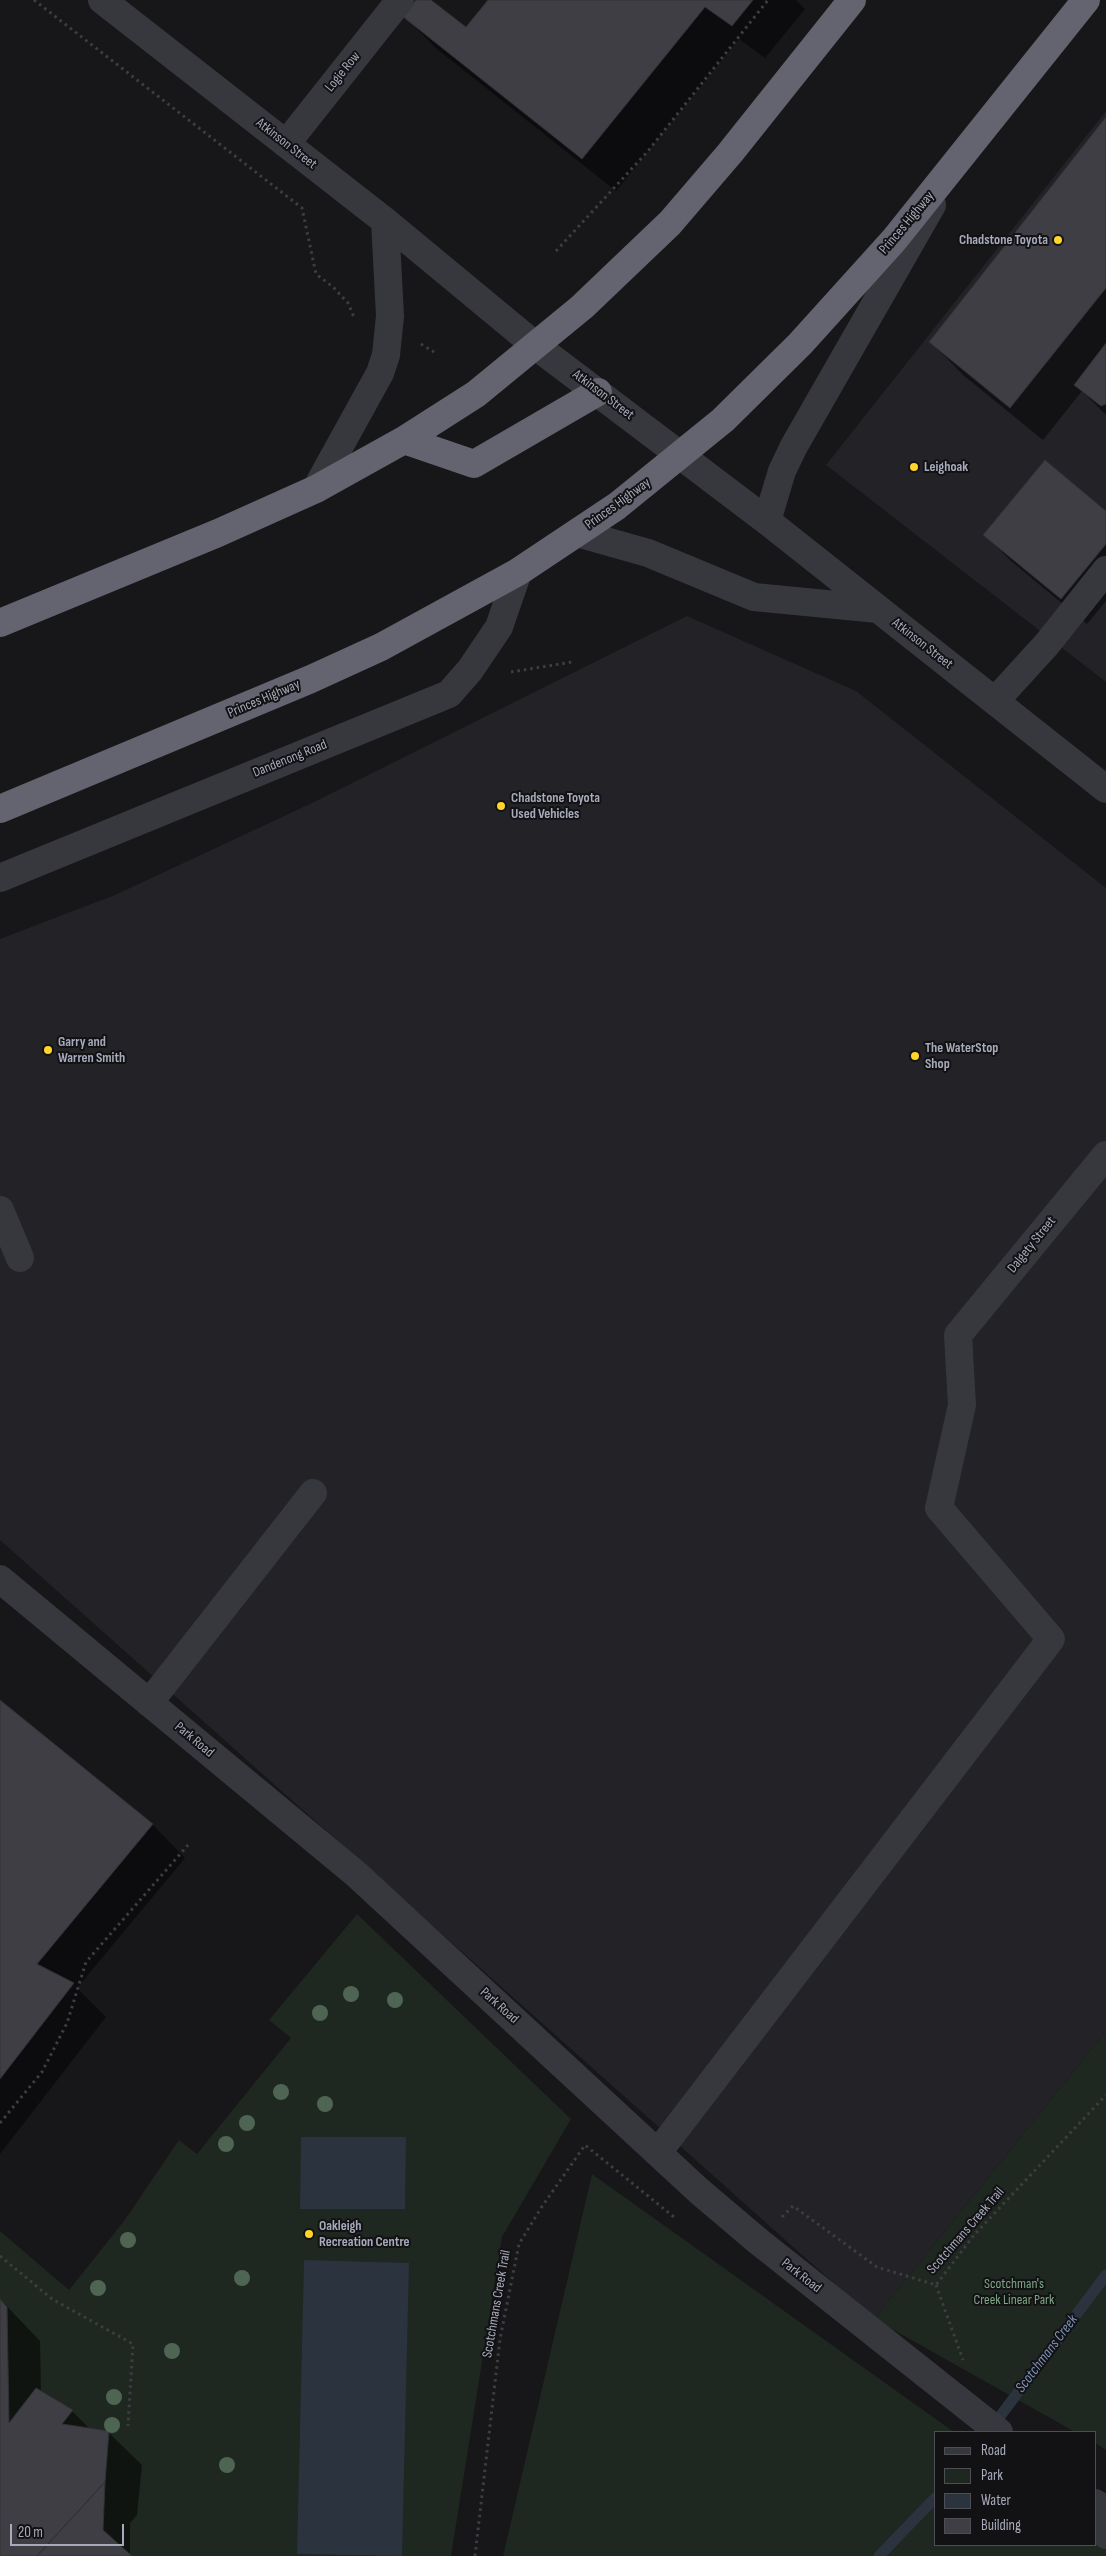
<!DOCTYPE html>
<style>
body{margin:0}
#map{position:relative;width:1106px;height:2556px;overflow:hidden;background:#171619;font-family:"Sofia Sans Condensed",sans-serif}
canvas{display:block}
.legend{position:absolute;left:934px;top:2431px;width:162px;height:115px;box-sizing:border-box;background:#121114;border:1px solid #4e4e56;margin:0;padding:6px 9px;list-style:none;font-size:15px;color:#a7aaba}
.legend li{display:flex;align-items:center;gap:10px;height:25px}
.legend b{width:25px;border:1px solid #4e4e56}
.scale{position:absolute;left:10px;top:2524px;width:114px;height:22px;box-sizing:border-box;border:2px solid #a7aaba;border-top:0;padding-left:6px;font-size:15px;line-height:18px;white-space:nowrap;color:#a7aaba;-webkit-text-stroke:4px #121114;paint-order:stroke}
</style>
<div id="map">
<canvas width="1106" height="2556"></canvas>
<ul class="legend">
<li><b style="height:6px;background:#37373e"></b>Road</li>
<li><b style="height:14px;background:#1e2720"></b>Park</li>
<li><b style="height:14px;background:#2b333e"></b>Water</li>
<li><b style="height:14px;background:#3e3e44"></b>Building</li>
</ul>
<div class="scale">20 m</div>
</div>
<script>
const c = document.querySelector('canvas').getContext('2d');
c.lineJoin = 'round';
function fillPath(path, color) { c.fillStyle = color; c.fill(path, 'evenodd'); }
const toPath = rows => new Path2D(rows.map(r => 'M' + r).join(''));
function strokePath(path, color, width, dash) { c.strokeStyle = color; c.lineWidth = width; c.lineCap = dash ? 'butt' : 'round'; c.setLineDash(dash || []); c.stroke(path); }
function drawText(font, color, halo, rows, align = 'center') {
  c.font = font + ' "Sofia Sans Condensed",sans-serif'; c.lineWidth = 4; c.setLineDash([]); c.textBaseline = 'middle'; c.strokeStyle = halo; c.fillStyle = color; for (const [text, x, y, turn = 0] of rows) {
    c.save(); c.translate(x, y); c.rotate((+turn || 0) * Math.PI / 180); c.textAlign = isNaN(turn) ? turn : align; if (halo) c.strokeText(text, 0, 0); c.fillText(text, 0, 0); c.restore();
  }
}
fillPath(toPath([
 [1106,111,1106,682,826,465],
 [687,616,856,691,1106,888,1106,2031,874,2319,0,1540,0,939,115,895,314,802]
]), '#232226');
fillPath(toPath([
 [357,1914,571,2119,502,2237,451,2556,0,2556,0,2231,69,2290,124,2221,179,2140,197,2154,291,2038,269,2020],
 [1106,2031,1106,2450,1095,2443,1095,2432,1075,2432,874,2319],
 [592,2174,954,2432,935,2432,935,2545,1095,2545,1095,2539,1106,2548,1106,2556,503,2556]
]), '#1e2720');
fillPath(toPath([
 [301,2137,406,2137,405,2209,300,2209],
 [304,2260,409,2263,402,2556,297,2554]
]), '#2b333e');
fillPath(toPath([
 [418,0,429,0,466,29,490,0,796,0,805,9,765,58,739,39,616,191,437,49,404,16],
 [1106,119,1106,415,1082,391,1043,440,963,375,931,342],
 [1106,512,1106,601,1087,624,1011,561,985,535],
 [0,1701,153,1825,185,1858,77,1988,106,2017,0,2154],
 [0,2299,40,2341,41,2392,72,2411,91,2430,109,2433,142,2465,137,2515,130,2523,130,2556,0,2556]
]), '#0007');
strokePath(toPath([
 [992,2427,1106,2275],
 [879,2556,935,2498]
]), '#2b333e', 11);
const building = toPath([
 [416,0,431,0,466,27,488,0,753,0,732,26,705,7,582,159,402,16,416,0],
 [1106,117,1106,288,1010,408,929,342,1106,117],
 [1106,343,1106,404,1101,406,1074,385,1106,343],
 [1045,460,1106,511,1106,544,1061,599,983,535,1045,460],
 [0,1700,153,1824,37,1964,74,1983,0,2079,0,1700],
 [0,2299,7,2307,9,2423,36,2388,73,2410,62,2424,109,2431,105,2482,37,2556,0,2556,0,2299],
 [105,2482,103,2530,132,2556,37,2556,105,2482]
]);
fillPath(building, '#3e3e44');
strokePath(building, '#313035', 1);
strokePath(toPath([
 [34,0,302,208,316,274,333,287,348,303,354,317],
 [556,251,648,151,768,0],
 [421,344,434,352],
 [511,672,572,662],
 [0,2123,42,2072,67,2023,86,1962,188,1845],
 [782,2217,793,2206,877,2267,936,2285,974,2235,1106,2095],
 [0,2256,52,2299,133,2344,128,2426],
 [936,2285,963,2360],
 [475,2556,500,2339,519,2244,541,2208,585,2145,674,2217]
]), '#3d3e45', 3, [2.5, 4]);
strokePath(toPath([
 [102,0,385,221,536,346,767,521,1106,789],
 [286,144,400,0],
 [316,489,380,373,386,355,390,316,385,221],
 [767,521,782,471,794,446,932,205],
 [577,533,648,553,754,597,878,609],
 [995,701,1047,644,1106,570],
 [0,878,449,694,470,670,499,627,518,572],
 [0,1210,20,1258],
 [0,1579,356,1874,699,2191,758,2241,927,2375],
 [149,1703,313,1493],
 [659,2151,1051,1639,939,1508,962,1405,958,1335,1106,1155],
 [1095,2503,1106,2510],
 [1095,2525,1106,2535]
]), '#37373e', 28);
strokePath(toPath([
 [404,440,474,464,598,392],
 [0,623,218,533,316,489,404,440,476,394,582,307,670,223,730,153,852,0],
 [0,809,311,679,381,647,518,572,617,506,723,420,800,344,894,240,1086,0]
]), '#63646f', 28);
strokePath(toPath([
 [927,2375,999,2432]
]), '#37373e', 28);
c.fillStyle = '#4f6554';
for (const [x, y] of [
 [351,1994],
 [395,2000],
 [320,2013],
 [281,2092],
 [325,2104],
 [247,2123],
 [226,2144],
 [128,2240],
 [242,2278],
 [98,2288],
 [172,2351],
 [114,2397],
 [112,2425],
 [227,2465]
]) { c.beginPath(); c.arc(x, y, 8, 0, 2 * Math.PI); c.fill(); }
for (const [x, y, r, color] of [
 [1058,240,5,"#ffd528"],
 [914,467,5,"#ffd528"],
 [501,806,5,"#ffd528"],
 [48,1050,5,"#ffd528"],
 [915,1056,5,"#ffd528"],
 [309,2234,5,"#ffd528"]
]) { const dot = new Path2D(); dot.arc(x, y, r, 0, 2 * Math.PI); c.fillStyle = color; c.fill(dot); strokePath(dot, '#121114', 2); }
drawText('14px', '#a7aaba', '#121114', [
 ["Logie Row",343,72,-51],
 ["Atkinson Street",286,144,38],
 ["Princes Highway",907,223,-50],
 ["Atkinson Street",603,395,37],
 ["Princes Highway",618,504,-36],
 ["Atkinson Street",922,644,38],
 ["Princes Highway",264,699,-23],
 ["Dandenong Road",290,759,-22],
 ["Dalgety Street",1032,1245,-51],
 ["Park Road",194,1740,40],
 ["Park Road",499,2006,42],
 ["Scotchmans Creek Trail",966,2231,-49],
 ["Park Road",801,2276,38],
 ["Scotchmans Creek Trail",497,2304,-80]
]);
drawText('bold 14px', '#a7aaba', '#121114', [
 ["Chadstone Toyota",1048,240,"right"],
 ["Leighoak",924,467],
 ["Chadstone Toyota",511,798],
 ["Used Vehicles",511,814],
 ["Garry and",58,1042],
 ["Warren Smith",58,1058],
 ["The WaterStop",925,1048],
 ["Shop",925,1064],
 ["Oakleigh",319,2226],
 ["Recreation Centre",319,2242]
], 'left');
drawText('14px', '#7da685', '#121114', [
 ["Scotchman's",1014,2284],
 ["Creek Linear Park",1014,2300]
]);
drawText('italic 15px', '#7b93b7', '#121114', [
 ["Scotchmans Creek",1047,2354,-53]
]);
</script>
